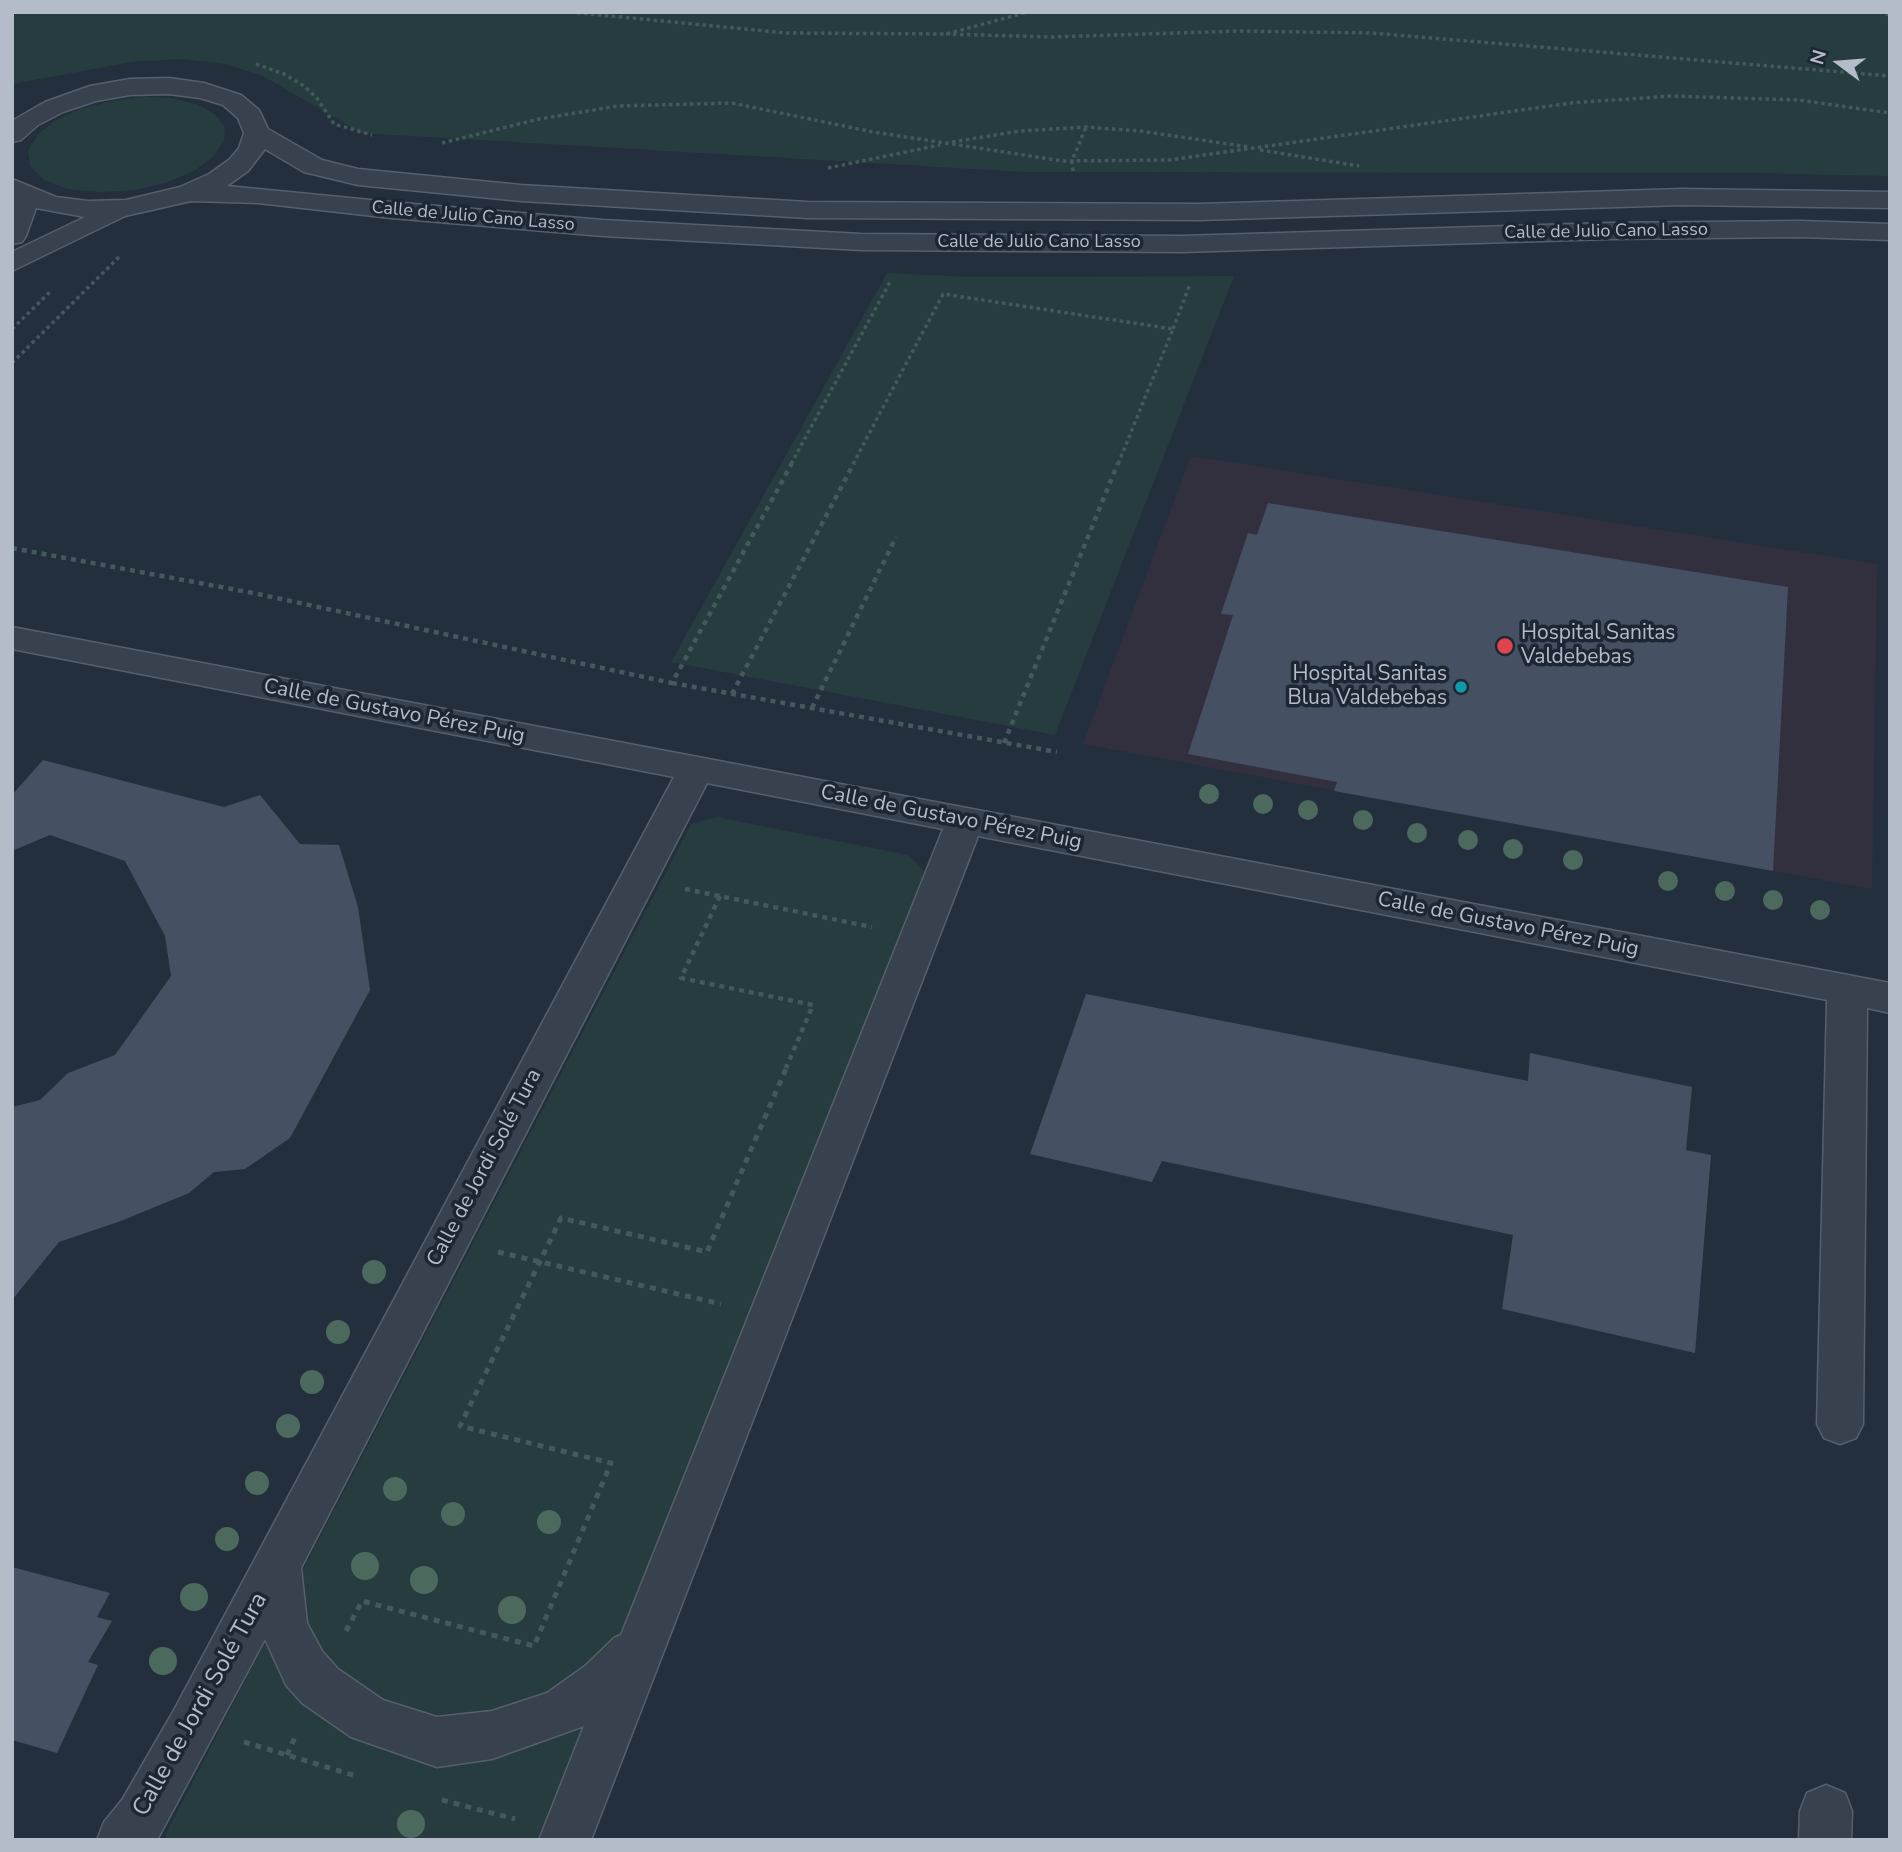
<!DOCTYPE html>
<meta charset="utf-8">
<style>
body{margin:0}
#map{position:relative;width:1902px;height:1852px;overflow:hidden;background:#242f3e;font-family:"Nunito Sans",sans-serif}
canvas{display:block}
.frame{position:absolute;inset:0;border:14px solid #b4bcc9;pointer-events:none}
.north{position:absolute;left:1804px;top:28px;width:70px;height:70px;-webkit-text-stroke:5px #1d2633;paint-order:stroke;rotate:286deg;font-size:19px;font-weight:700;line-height:28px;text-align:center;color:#b4bcc9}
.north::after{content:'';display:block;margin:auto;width:24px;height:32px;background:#b4bcc9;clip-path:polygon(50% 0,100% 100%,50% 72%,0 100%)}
</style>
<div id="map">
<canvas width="1902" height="1852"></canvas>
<div class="frame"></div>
<div class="north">N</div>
</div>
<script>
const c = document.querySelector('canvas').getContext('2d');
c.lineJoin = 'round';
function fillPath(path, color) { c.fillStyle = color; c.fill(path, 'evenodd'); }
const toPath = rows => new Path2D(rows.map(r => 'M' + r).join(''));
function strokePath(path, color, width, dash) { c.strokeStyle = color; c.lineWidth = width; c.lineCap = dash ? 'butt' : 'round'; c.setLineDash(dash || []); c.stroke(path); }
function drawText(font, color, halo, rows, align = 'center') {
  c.font = font + ' "Nunito Sans",sans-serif'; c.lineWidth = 7; c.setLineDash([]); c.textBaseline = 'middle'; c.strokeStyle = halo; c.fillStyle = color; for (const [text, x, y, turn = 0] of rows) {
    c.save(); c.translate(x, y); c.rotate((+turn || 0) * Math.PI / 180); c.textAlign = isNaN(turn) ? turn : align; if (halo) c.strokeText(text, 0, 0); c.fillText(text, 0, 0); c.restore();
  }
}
fillPath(toPath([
 [1191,456,1877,564,1872,889,1083,744]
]), '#32303f');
fillPath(toPath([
 [12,12,1890,12,1890,176,1748,173,1025,172,361,133,263,76,225,64,182,59,132,62,12,84],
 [141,97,171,98,196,104,215,114,225,127,224,141,214,156,194,171,168,182,136,190,100,192,68,189,44,180,30,166,28,151,38,134,56,120,81,109,111,101],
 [887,273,973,277,1234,276,1055,735,671,662],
 [717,817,908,855,926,873,540,1840,165,1840,168,1829,691,824]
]), '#263c3f');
fillPath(toPath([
 [1268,503,1788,587,1773,871,1334,791,1337,782,1188,754,1233,615,1221,614,1248,533,1257,535],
 [43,760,224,807,260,795,300,844,339,845,358,907,370,990,290,1138,245,1169,214,1172,189,1193,121,1221,59,1242,12,1300,12,1107,40,1100,68,1073,115,1055,171,976,165,936,125,861,50,835,12,851,12,795],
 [1086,994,1528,1081,1530,1053,1692,1087,1686,1150,1711,1155,1695,1353,1502,1309,1513,1235,1162,1161,1152,1182,1030,1154],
 [12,1567,110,1593,97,1617,112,1621,88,1662,98,1665,57,1753,12,1740]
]), '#455162');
const minor = toPath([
 [169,78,204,83,241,95,259,110,268,129,322,160,358,169,521,185,808,202,1200,204,1682,189,1890,192,1890,208,1682,205,1200,220,808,218,521,201,358,185,304,172,265,149,248,171,227,186,391,202,603,220,861,234,1182,236,1608,223,1800,221,1890,224,1890,240,1800,237,1608,239,1182,252,861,250,603,236,391,218,258,203,191,201,125,216,12,271,12,252,85,217,36,208,26,236,22,242,12,244,12,179,56,197,88,201,126,200,180,187,209,174,230,159,239,148,244,133,238,118,223,105,200,98,169,94,130,95,96,101,63,112,38,125,21,140,12,142,12,121,45,102,90,86,130,79,169,78],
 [12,627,1890,983,1890,1013,1867,1008,1863,1424,1856,1438,1840,1444,1824,1438,1817,1424,1827,1000,978,836,591,1840,539,1840,584,1726,492,1759,437,1767,351,1737,302,1703,286,1685,265,1639,157,1840,97,1840,104,1822,122,1800,174,1710,674,777,12,649,12,627],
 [707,783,943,829,621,1635,614,1638,585,1666,547,1693,492,1711,437,1717,383,1700,338,1669,322,1651,307,1623,301,1568,707,783],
 [1826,1785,1845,1793,1852,1811,1851,1840,1799,1840,1800,1811,1807,1793,1826,1785]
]);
strokePath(minor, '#565f6c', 3);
strokePath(toPath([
 [570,12,786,33,946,34,1028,12],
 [1879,12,1890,15],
 [946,34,1051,37,1239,31,1371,33,1890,76],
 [256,64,284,74,304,86,317,98,334,124,372,135],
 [952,142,1020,131,1086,127,1140,131,1249,147],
 [442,143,539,119,618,106,732,103,873,132,1063,161,1169,160,1571,103,1670,96,1798,100,1890,113],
 [1260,150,1359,166],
 [828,168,940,145],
 [1073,171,1072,161,1086,127],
 [12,329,52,290],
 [1173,329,1190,284],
 [12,363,121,255],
 [791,464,890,282],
 [853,464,943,294,1173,329,1118,464]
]), '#44595c', 3.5, [3.5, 3.5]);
strokePath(toPath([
 [12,548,253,593,672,683,792,463],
 [672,683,1057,752],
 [732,694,854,463],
 [812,708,896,537],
 [1004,743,1118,463],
 [685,889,872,927],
 [720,896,681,978,813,1005,786,1068]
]), '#44595c', 4.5, [5, 5]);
strokePath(toPath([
 [498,1252,721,1304],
 [346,1631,362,1601,534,1646,611,1463,460,1426,561,1218,707,1252,787,1066],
 [244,1742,356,1776],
 [287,1755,296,1735],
 [442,1800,515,1819]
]), '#44595c', 5, [6, 6]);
fillPath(minor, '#38414e');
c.fillStyle = '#4b6a5d';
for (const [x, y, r] of [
 [1209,794,10],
 [1263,804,10],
 [1308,810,10],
 [1363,820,10],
 [1417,833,10],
 [1468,840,10],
 [1513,849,10],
 [1573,860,10],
 [1668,881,10],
 [1725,891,10],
 [1773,900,10],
 [1820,910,10],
 [374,1272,12],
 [338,1332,12],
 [312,1382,12],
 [288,1426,12],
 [257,1483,12],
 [395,1489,12],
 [453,1514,12],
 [549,1522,12],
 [227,1539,12],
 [365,1566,14],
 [424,1580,14],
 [194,1597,14],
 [512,1610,14],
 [163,1661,14],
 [411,1824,14]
]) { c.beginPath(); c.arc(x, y, r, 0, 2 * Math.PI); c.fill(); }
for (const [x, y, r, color] of [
 [1505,646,9,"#e0444e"],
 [1461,687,7,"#0f9aa8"]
]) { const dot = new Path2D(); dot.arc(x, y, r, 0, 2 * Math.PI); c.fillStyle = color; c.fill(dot); strokePath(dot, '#1d2633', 2.5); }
drawText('18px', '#b4bcc9', '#1d2633', [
 ["Calle de Julio Cano Lasso",473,217,5],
 ["Calle de Julio Cano Lasso",1606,232,-1],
 ["Calle de Julio Cano Lasso",1039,243]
]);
drawText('21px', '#b4bcc9', '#1d2633', [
 ["Hospital Sanitas",1521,634],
 ["Valdebebas",1521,658],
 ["Hospital Sanitas",1447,675,"right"],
 ["Blua Valdebebas",1447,699,"right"]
], 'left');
drawText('21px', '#b4bcc9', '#1d2633', [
 ["Calle de Gustavo Pérez Puig",394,712,11],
 ["Calle de Gustavo Pérez Puig",951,818,11],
 ["Calle de Gustavo Pérez Puig",1508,925,11],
 ["Calle de Jordi Solé Tura",485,1168,-62]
]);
drawText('24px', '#b4bcc9', '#1d2633', [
 ["Calle de Jordi Solé Tura",201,1705,-61]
]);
</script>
